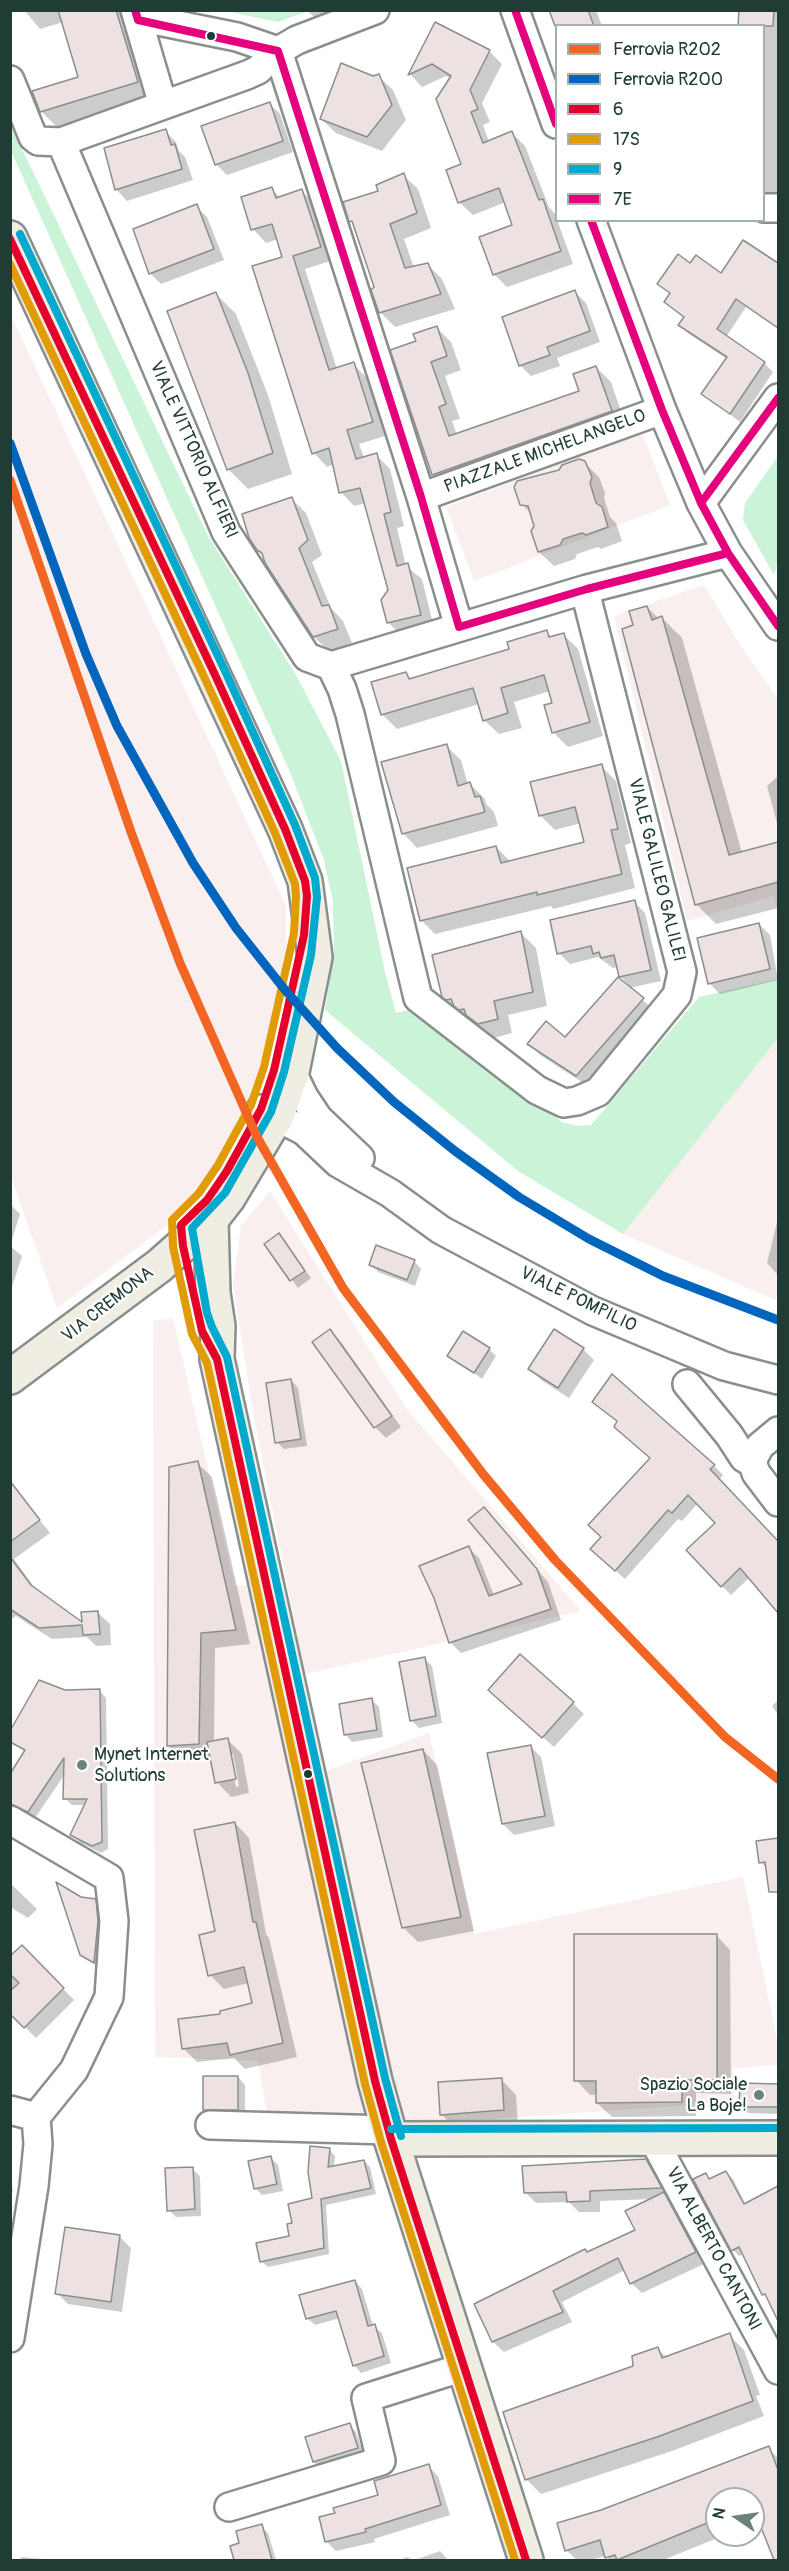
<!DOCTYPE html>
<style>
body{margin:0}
#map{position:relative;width:789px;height:2571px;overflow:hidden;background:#fff;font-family:Pangolin,sans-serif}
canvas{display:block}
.frame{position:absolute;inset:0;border:12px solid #1f3d34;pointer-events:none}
.legend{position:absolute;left:555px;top:24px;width:210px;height:198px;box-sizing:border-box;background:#fff;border:2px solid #a5b1ae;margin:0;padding:8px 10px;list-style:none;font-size:18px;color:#1f3d34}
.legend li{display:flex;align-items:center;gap:12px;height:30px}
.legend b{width:30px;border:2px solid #a5b1ae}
.north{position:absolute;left:705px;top:2487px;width:60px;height:60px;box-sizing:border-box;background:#fff;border:2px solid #a5b1ae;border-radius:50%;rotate:283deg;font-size:16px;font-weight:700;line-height:24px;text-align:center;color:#1f3d34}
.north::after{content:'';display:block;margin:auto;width:21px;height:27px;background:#6d817b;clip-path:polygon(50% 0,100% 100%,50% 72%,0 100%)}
</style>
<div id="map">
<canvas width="789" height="2571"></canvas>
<div class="frame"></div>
<ul class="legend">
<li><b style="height:8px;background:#f26522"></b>Ferrovia R202</li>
<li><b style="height:8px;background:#0065bd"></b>Ferrovia R200</li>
<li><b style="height:8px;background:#e4002b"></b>6</li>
<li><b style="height:8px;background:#e19c05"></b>17S</li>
<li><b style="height:8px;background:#00a9ce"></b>9</li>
<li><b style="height:8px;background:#e5007d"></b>7E</li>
</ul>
<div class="north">N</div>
</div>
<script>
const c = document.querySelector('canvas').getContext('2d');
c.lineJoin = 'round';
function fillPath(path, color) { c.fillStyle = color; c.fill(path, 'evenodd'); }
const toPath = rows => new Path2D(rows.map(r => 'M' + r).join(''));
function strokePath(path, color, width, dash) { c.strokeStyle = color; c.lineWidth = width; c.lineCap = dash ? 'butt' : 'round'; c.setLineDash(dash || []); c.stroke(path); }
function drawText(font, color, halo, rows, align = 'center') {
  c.font = font + ' Pangolin,sans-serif'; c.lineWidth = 4.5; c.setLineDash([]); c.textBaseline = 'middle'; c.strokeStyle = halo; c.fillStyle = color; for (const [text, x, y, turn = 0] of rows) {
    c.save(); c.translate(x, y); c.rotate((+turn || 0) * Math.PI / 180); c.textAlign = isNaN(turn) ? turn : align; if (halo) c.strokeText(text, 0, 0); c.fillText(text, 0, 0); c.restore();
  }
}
fillPath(toPath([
 [11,315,286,906,286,949,275,1013,251,1095,218,1166,170,1223,57,1308,10,1174],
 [642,432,670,505,474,581,446,507],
 [704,585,742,648,778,699,778,915,774,896,687,921,614,616],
 [778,1038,778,1301,623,1234],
 [270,1191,406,1408,581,1611,305,1674,253,1413,233,1284,241,1226],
 [173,1318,235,1586,258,1585,379,2130,267,2114,258,2061,155,2057,153,1321],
 [429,1733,474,1934,743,1877,778,2043,778,2065,733,2068,734,2102,405,2125,399,2116,318,1774]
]), '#f9efee');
fillPath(toPath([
 [225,11,308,10,308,11,278,22],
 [10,124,208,536,296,675,341,761,385,972,396,1013,417,1008,547,1101,549,1112,562,1122,577,1126,591,1125,699,997,778,979,778,1038,623,1234,518,1171,325,1010,334,951,333,902,324,860,289,770,11,151],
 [778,456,778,562,774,575,743,520,745,503]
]), '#cbf3d7');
fillPath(toPath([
 [24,10,126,10,153,97,57,127,41,111,80,78,63,22,40,29],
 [307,10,331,10,314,17],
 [551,10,596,10,602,26,557,26],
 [740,10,778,10,778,197,764,196,764,26],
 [435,24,489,51,502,64,482,103,490,122,483,125,489,142,512,133,525,146,549,207,555,214,573,264,507,287,494,274,514,226,506,202,473,215,460,203,448,171,463,165,451,79,446,76,422,87,410,74],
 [378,76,393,90,406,120,382,151,336,133,321,119,373,77],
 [269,103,280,114,293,152,227,175,216,164],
 [165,131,176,142,179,151,185,157,193,180,127,201,116,189],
 [403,175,418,189,431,228,404,239,414,268,427,264,442,279,455,309,395,327,380,312,376,288,356,226,351,221,345,203,380,192],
 [271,189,281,198,302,191,316,205,334,260,305,269,337,369,353,364,367,378,385,436,359,444,364,458,376,455,390,469,404,526,397,528,406,566,422,579,434,628,402,636,388,622,389,590,366,503,354,506,341,492,334,464,327,467,314,453,284,258,278,239,266,243,253,229],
 [196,206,207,217,224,260,161,284,150,273],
 [744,242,778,265,778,329,746,307,726,337,764,363,773,372,740,422,703,394,727,359,689,334,680,325,685,318,666,302,671,294,659,284,691,265,722,275],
 [575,292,586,303,600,342,557,358,560,366,531,376,520,365],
 [215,293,236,314,268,395,292,474,248,489,228,469],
 [436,327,451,342,461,370,445,376,460,419,452,421,457,435,581,392,596,367,611,382,626,426,447,489,433,474,418,342],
 [584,462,599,477,605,493,604,498,610,517,616,523,622,541,601,549,598,547,577,554,575,559,554,566,539,552,533,531,536,526,532,515,522,504],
 [292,499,306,513,322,555,312,562,331,608,343,621,352,643,329,651,314,637,265,556,258,550],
 [647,607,659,619,662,618,682,638,742,853,778,843,778,908,716,924,696,904],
 [546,632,552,638,563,634,578,649,603,736,568,747,553,732,554,704,550,691,514,702,522,728,499,734,484,720,479,704,397,729,382,714,406,673,412,680,511,650],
 [446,746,461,760,468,785,470,784,485,799,486,804,494,812,498,826,417,848,403,833],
 [601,766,616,781,631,843,625,845,635,888,553,909,551,906,435,934,421,920,496,847,511,862,586,843,581,823,555,830,540,815],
 [778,776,778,827,767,786],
 [634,902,645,913,661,981,629,988,654,1010,588,1086,540,1055,529,1044,565,1040,628,984,620,976,618,967,613,968,598,957,570,964,559,953],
 [759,924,770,935,778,980,720,994,709,983],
 [521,933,536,948,547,1006,508,1015,512,1033,494,1038,459,1011,443,996],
 [10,1204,20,1214,10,1246],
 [778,1218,778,1275,767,1263],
 [279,1235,311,1278,298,1288,266,1244],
 [10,1246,22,1256,10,1293],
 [414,1261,421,1269,415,1286,378,1272,370,1264],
 [330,1331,341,1342,401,1427,386,1438,375,1427,314,1342],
 [489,1349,496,1356,482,1379,449,1355],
 [583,1349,594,1360,569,1398,541,1380,530,1369],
 [291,1380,298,1388,307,1446,284,1449,277,1442],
 [594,1402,714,1466,723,1475,719,1480,778,1542,776,1549,778,1551,778,1608,750,1577,731,1595,722,1586,717,1523,698,1503,682,1521,678,1519,625,1579,601,1558,603,1537,651,1458,618,1423],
 [197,1463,212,1477,250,1644,215,1648,214,1742,227,1739,242,1754,249,1793,231,1797,217,1782,212,1758,183,1760,169,1746],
 [229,1754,233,1754,239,1786,236,1787],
 [13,1487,50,1533,14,1559,37,1591,84,1625,98,1613,110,1624,111,1645,96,1646,87,1637,52,1639,16,1616,10,1620,10,1489],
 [495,1520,548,1582,561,1620,461,1653,450,1642,468,1547,479,1558,494,1595,525,1584],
 [425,1659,432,1666,442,1723,419,1728,411,1720],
 [99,1690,106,1698,108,1849,101,1853,79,1842,72,1835,85,1805,72,1805,65,1798,65,1774,35,1818,18,1809,10,1802,26,1752,10,1741,65,1691],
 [372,1700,379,1707,383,1737,352,1742,345,1734],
 [501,1700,573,1703,584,1714,554,1747],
 [778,1700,778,1715,772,1706],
 [530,1746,541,1757,555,1826,514,1835,503,1824],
 [423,1750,437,1765,474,1931,418,1942,404,1928,363,1764],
 [235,1823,249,1838,266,1934,269,1938,297,2057,245,2069,234,2058,197,2062,183,2048,222,2015,254,2005,249,1983,224,1989,210,1975],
 [778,1839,778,1895,767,1869,761,1862,758,1842],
 [10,1883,37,1909,28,1918,10,1907],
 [81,1899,95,1900,102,1908,102,1969,81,1954],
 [716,1935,730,1950,731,2094,696,2093,696,2116,612,2117,597,2103,597,2095,590,2095,576,2080],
 [22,1947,74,2000,36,2038,10,2012,10,1958],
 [238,2077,245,2085,245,2116,212,2117,204,2109],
 [502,2080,516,2095,518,2124,456,2129,441,2114],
 [777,2085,778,2114,748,2113,741,2106],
 [329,2149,335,2156,334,2168,364,2161,370,2167,376,2194,326,2205,329,2254,268,2267,261,2261,290,2237,294,2224,314,2199],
 [271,2158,278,2165,283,2191,262,2195,255,2188],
 [645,2160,656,2171,671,2199,668,2199,674,2204,706,2263,642,2293,631,2283,625,2270,562,2302,572,2322,504,2352,493,2342,476,2305,637,2231,652,2199,600,2201,600,2212,579,2212,569,2202,536,2203,525,2192],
 [192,2169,200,2176,201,2216,176,2217,169,2210],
 [726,2172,733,2179,746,2205,778,2188,778,2317,771,2301,764,2294,744,2254,739,2256,733,2250,705,2174,711,2180],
 [10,2185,13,2188,10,2206],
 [120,2237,131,2248,122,2312,68,2304,57,2293],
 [355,2281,362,2289,373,2326,382,2333,391,2363,361,2373,354,2365,340,2318,315,2325,307,2318],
 [729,2335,744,2350,760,2395,756,2396,764,2416,672,2451,541,2494,526,2479,635,2367,658,2349,667,2358],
 [349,2424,356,2432,364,2455,321,2469,314,2462],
 [768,2448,778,2458,778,2560,776,2560,760,2521,753,2524,753,2499,717,2499,717,2535,725,2535,663,2560,610,2560,606,2556,590,2560,577,2560,566,2550,602,2511],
 [428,2466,438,2476,450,2515,374,2539,375,2542,336,2551,327,2542,337,2514,380,2496],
 [261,2526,268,2533,276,2560,236,2560,232,2547,241,2544],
 [440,2551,448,2560,415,2560],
 [21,2557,52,2560,20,2560],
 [408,2557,411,2560,399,2560]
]), '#0003');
const building = toPath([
 [58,10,116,10,138,82,40,112,32,91,78,77,58,10],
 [549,10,588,10,594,26,555,26,549,10],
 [739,10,774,10,773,26,738,26,739,10],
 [435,22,490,50,470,90,478,109,471,112,483,143,512,131,539,200,543,199,561,251,493,275,479,237,512,225,499,188,458,203,446,170,461,164,436,99,451,76,432,64,408,75,435,22],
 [341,63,373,76,379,74,392,105,367,137,320,119,341,63],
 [270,102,283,141,215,165,201,126,270,102],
 [166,129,171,145,175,144,182,169,115,190,104,148,166,129],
 [404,173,417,213,390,224,405,268,428,263,441,294,379,313,371,290,374,287,352,221,349,222,343,202,378,191,376,185,404,173],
 [272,187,276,198,302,189,321,247,293,256,329,370,354,362,373,422,347,430,356,459,377,453,391,512,384,514,397,566,408,563,421,615,387,623,381,600,388,590,360,488,339,493,329,448,312,454,252,266,282,257,272,224,251,230,241,197,272,187],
 [197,204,214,249,149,274,133,229,197,204],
 [743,240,778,263,778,328,736,299,717,329,765,362,730,414,701,394,727,357,678,325,684,317,664,302,670,293,657,284,678,254,690,263,696,255,721,273,743,240],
 [575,290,590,331,547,347,550,355,519,366,502,317,575,290],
 [216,292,248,373,273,453,227,470,167,311,216,292],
 [437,326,447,356,431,362,446,404,439,407,449,436,579,391,573,374,596,366,612,411,432,475,390,350,416,341,413,334,437,326],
 [579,459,585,461,592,477,590,483,596,503,602,507,608,527,586,535,582,533,563,539,560,545,538,552,531,531,534,526,528,506,520,505,514,487,517,481,559,470,562,465,579,459],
 [292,497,308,540,299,548,322,606,329,605,338,629,313,637,265,563,262,553,257,550,249,538,242,514,292,497],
 [647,606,652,620,662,616,729,855,778,842,778,882,695,905,622,629,633,625,629,611,647,606],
 [547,630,549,637,564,633,590,722,552,733,544,705,552,703,544,675,501,688,508,713,483,721,473,688,381,715,371,682,406,672,409,679,509,649,507,642,547,630],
 [447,744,458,786,470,782,475,797,480,796,485,812,402,834,381,762,447,744],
 [602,764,618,829,611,830,622,874,537,895,537,892,420,921,407,868,496,846,501,863,584,842,575,807,539,816,530,782,602,764],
 [635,900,651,970,619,977,614,955,601,958,599,952,593,954,591,946,557,954,550,920,635,900],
 [759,923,770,969,708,984,697,938,759,923],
 [521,931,533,992,494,1001,498,1019,478,1024,466,1015,464,1009,459,1010,454,1006,451,999,446,1000,442,997,432,955,521,931],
 [618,977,644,998,576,1076,527,1044,546,1021,565,1037,618,977],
 [279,1233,305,1271,290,1281,264,1244,279,1233],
 [376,1245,415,1260,407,1280,369,1265,376,1245],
 [330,1329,392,1416,374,1428,312,1342,330,1329],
 [554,1329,584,1348,558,1388,528,1369,554,1329],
 [463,1331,490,1348,474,1373,447,1356,463,1331],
 [612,1374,715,1465,710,1469,778,1541,778,1613,740,1568,721,1587,686,1550,715,1523,688,1495,672,1513,668,1510,615,1571,590,1549,601,1537,588,1525,650,1458,614,1427,617,1421,592,1402,612,1374],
 [291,1379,301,1439,275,1443,266,1383,291,1379],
 [198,1461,236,1630,201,1633,199,1744,167,1746,169,1467,198,1461],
 [10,1481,40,1520,10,1542,10,1481],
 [484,1507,537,1569,551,1609,449,1643,434,1598,419,1566,469,1546,489,1596,522,1584,468,1520,484,1507],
 [10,1557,31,1585,82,1622,81,1612,98,1611,100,1634,83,1635,82,1625,39,1628,10,1609,10,1557],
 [520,1654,574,1702,542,1738,488,1690,520,1654],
 [425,1657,436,1716,410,1721,399,1662,425,1657],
 [39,1680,65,1690,100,1689,102,1842,92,1846,70,1835,87,1799,63,1799,64,1758,28,1812,10,1804,10,1774,25,1750,10,1742,10,1731,39,1680],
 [372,1698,377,1730,344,1735,339,1704,372,1698],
 [228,1738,236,1779,215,1783,207,1742,228,1738],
 [531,1745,545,1816,502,1824,487,1753,531,1745],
 [423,1749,461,1917,402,1928,361,1763,423,1749],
 [235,1822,253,1922,256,1922,283,2043,230,2055,227,2043,182,2049,178,2019,220,2014,220,2011,252,2003,244,1967,208,1976,199,1935,215,1931,194,1830,235,1822],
 [778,1838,778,1892,769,1892,765,1862,759,1863,756,1841,778,1838],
 [56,1882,81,1897,96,1899,98,1921,94,1963,80,1955,56,1882],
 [574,1934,717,1934,717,2080,682,2080,682,2102,596,2103,596,2081,574,2081,574,1934],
 [22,1945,64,1988,24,2028,10,2014,10,1991,19,1983,10,1974,10,1956,22,1945],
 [203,2076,238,2076,238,2110,203,2110,203,2076],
 [502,2078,504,2110,440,2115,438,2082,502,2078],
 [740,2083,778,2084,778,2107,739,2107,740,2083],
 [310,2146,330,2148,328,2167,364,2160,371,2188,321,2199,324,2248,260,2262,256,2243,289,2236,287,2224,292,2223,288,2204,312,2198,308,2172,310,2146],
 [271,2156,277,2184,254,2189,248,2161,271,2156],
 [646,2159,662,2188,590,2191,590,2201,567,2202,566,2192,524,2193,522,2166,646,2159],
 [193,2167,195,2209,167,2211,165,2168,193,2167],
 [726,2171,744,2204,778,2186,778,2321,765,2294,762,2295,739,2247,731,2251,693,2179,706,2173,709,2179,726,2171],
 [664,2192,696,2252,630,2284,618,2258,553,2291,563,2312,492,2342,474,2304,585,2249,587,2252,635,2230,625,2211,664,2192],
 [65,2227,120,2235,111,2302,55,2294,65,2227],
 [355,2280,368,2326,375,2324,384,2356,353,2366,336,2311,306,2319,299,2295,355,2280],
 [730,2333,753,2401,657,2437,525,2480,503,2412,633,2366,632,2356,658,2347,662,2358,730,2333],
 [350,2423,358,2448,313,2462,305,2437,350,2423],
 [769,2446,778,2470,778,2560,774,2560,753,2507,753,2499,717,2499,717,2519,617,2560,615,2555,605,2558,600,2540,565,2551,557,2523,601,2510,769,2446],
 [429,2464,441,2505,365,2529,366,2532,325,2542,319,2517,335,2513,333,2508,378,2495,374,2481,429,2464],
 [262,2524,272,2560,234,2560,230,2546,239,2543,236,2531,262,2524]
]);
fillPath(building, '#ede2e1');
strokePath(building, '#898f8d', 1.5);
const minor = toPath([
 [135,10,163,105],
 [515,10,556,124],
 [138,20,158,21,237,37,278,51],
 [278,51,421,497,459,627],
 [10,80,33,137,38,141,61,142,247,75,258,70,278,51,297,40,375,10],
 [61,142,226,532,307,657,331,666,342,689,350,714,418,998,537,1090,564,1103,577,1101,598,1092,677,995,682,972,588,603,587,589],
 [764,208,778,208],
 [591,220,662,410,701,503,728,553,778,626],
 [421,497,662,410],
 [701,503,778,398],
 [331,666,587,589,728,553],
 [292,1072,304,1097,318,1118,360,1158],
 [261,1109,304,1131,338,1163,390,1193,441,1230,593,1311,724,1366,778,1380],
 [687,1384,729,1435,744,1458,753,1463],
 [778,1431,760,1446,752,1461,756,1473,778,1502],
 [10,1820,109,1878,114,1921,109,1997,74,2070,36,2117],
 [10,2110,36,2117],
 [210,2125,389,2130],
 [652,2137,778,2370],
 [10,2338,34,2186,38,2144,36,2117],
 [229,2507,381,2461,366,2398,464,2367]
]);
const major = toPath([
 [10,238,285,829,305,881,315,957,292,1072,277,1116,228,1198,211,1220,159,1266,10,1377],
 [211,1220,213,1293,218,1326,217,1359,375,2081,391,2139,526,2560],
 [391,2139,778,2138]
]);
strokePath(minor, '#898f8d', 32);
strokePath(major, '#898f8d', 38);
strokePath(minor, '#fff', 27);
strokePath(major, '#f0ede2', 33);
strokePath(toPath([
 [10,239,216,677,285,829,305,881,307,896,304,935,274,1070,261,1109,227,1171,207,1200,181,1225,183,1246,202,1331,217,1359,375,2081,391,2139,526,2560]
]), '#e4002b', 8);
strokePath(toPath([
 [10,264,206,681,275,833,295,884,296,896,294,933,264,1067,251,1105,218,1165,199,1193,172,1220,173,1247,192,1334,207,1363,365,2084,381,2142,515,2560]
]), '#e19c05', 8);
strokePath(toPath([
 [20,234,226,673,295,825,315,878,317,897,311,955,284,1072,271,1112,225,1193,192,1228,207,1313,212,1327,227,1357,385,2078,401,2136],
 [391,2129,778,2128]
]), '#00a9ce', 8);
strokePath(toPath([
 [135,10,138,20,278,51,421,497,459,627,587,589,728,553],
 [515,10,556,124],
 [591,220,662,410,701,503,728,553,778,626],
 [701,503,778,398]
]), '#e5007d', 8);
strokePath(toPath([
 [10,480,131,832,180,963,257,1137,343,1288,483,1474,555,1560,725,1737,778,1779]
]), '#f26522', 9);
strokePath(toPath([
 [10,443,86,654,117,726,193,863,236,928,285,990,337,1048,394,1102,455,1151,519,1197,589,1239,663,1276,778,1320]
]), '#0065bd', 9);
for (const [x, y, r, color] of [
 [211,36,5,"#1f3d34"],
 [82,1765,6,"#6d817b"],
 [308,1774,5,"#1f3d34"],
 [759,2095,6,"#6d817b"]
]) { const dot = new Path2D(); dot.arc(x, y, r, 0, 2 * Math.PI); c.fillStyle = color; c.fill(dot); strokePath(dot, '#fff', 2); }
drawText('18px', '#1f3d34', '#fff', [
 ["VIALE VITTORIO ALFIERI",193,450,66],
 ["PIAZZALE MICHELANGELO",545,452,-20],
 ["VIALE GALILEO GALILEI",656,870,76],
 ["VIALE POMPILIO",578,1300,26],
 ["VIA CREMONA",108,1305,-38],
 ["VIA ALBERTO CANTONI",713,2249,62]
]);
drawText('18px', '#1f3d34', '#fff', [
 ["Mynet Internet",94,1755],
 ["Solutions",94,1776],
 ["Spazio Sociale",747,2085,"right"],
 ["La Boje!",747,2106,"right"]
], 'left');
</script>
